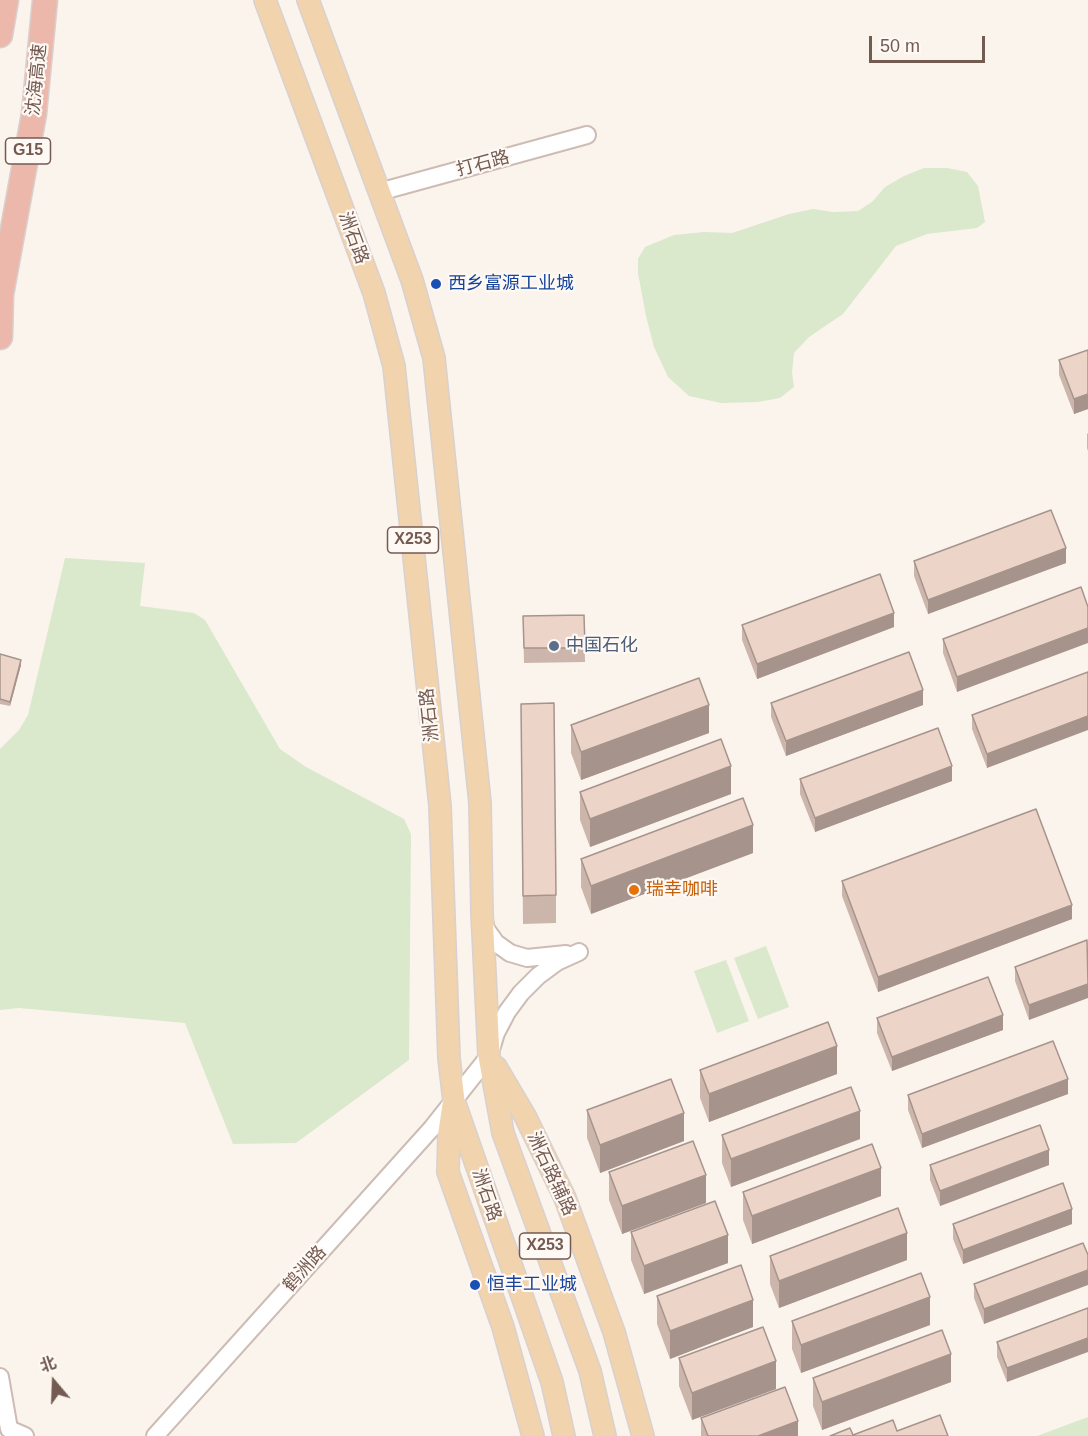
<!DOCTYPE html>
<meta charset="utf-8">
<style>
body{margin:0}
#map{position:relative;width:1088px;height:1436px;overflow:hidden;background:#fbf4ed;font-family:Arial,"Noto Sans SC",sans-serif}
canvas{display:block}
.north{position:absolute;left:24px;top:1352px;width:60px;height:60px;-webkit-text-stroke:4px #fef9f4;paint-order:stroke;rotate:341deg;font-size:16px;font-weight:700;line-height:24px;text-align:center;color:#745b52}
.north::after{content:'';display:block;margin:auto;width:21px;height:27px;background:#745b52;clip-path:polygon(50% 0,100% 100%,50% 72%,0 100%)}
.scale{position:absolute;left:869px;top:36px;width:116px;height:27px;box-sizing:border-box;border:3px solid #745b52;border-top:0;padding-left:8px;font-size:18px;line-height:21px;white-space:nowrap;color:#745b52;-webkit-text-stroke:4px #fef9f4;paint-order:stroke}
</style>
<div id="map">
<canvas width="1088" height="1436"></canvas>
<div class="north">北</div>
<div class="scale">50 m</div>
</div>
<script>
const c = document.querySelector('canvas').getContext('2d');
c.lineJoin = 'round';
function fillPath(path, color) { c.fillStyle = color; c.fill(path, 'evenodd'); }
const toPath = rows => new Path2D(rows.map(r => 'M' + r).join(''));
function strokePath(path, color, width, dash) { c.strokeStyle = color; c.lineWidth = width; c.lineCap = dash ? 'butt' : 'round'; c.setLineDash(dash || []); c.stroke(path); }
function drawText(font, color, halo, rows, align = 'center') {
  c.font = font + ' Arial,"Noto Sans SC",sans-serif'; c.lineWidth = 4.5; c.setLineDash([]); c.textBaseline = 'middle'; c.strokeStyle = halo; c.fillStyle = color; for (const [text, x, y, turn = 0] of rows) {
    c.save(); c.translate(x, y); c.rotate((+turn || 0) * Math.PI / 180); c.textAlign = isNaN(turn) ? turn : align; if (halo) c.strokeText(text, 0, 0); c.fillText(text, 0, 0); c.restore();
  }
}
fillPath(toPath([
 [924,168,947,168,967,172,978,186,985,222,977,228,927,234,896,246,843,314,809,337,794,353,792,373,794,387,780,398,758,402,721,403,689,396,668,377,654,347,646,316,638,273,638,259,645,247,674,235,704,232,732,233,789,214,813,209,833,212,858,211,872,202,885,187,904,176],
 [65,558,145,563,140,606,194,613,205,620,280,749,306,767,404,819,411,834,409,1060,296,1143,233,1144,185,1023,19,1008,0,1010,0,749,19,730,28,715],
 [766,946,789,1007,758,1019,734,958],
 [726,960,749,1021,717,1033,694,971],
 [1088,1417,1088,1436,1037,1436]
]), '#dae8cc');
const minor = toPath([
 [379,192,587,135],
 [484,921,486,929,496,943,510,953,527,958,566,954],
 [0,1377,9,1429,25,1436],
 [155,1436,432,1128,489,1056,496,1033,507,1012,521,993,538,976,557,962,579,952]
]);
const major = toPath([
 [265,0,374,293,394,366,440,806,449,1058,454,1101,552,1382,564,1436],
 [308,0,412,280,434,358,480,803,482,913,489,1056,503,1133,590,1371,605,1436],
 [496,1067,525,1116,565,1198,614,1332,643,1436],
 [453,1105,449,1132,448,1172,503,1327,533,1436]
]);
const highway = toPath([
 [0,35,6,0],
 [0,300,34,114,45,0],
 [0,337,1,295]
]);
strokePath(minor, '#cdbcb4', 20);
strokePath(major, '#d8d1cf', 24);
strokePath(highway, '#d8d1cf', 27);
strokePath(minor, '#fff', 16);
strokePath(major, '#f1d3ae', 21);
strokePath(highway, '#edb8ac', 24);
fillPath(toPath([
 [1088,350,1088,409,1074,414,1059,375,1059,360],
 [1088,433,1088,451,1087,448,1087,434],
 [914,561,1066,563,928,614,914,576],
 [1081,587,957,692,943,653,943,639],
 [584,615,585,662,524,663,523,616],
 [742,625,894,627,757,679,742,640],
 [0,654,21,665,10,706,0,704],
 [1088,672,987,768,972,729,972,715],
 [771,703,923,705,786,756,771,717],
 [521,704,556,895,556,923,523,924],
 [571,725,709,733,581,780,571,753],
 [800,779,952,781,815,832,800,794],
 [580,792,731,794,590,847,580,820],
 [753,853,591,914,581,887,581,859],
 [842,881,1072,919,878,992,842,896],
 [1088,941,1029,1020,1015,981,1015,967],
 [877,1018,1003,1030,892,1071,877,1033],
 [700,1070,837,1074,709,1122,700,1098],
 [1068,1094,922,1148,908,1110,908,1095],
 [587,1110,684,1141,600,1173,587,1138],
 [722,1135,860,1139,731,1187,722,1163],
 [930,1165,1049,1165,940,1206,930,1180],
 [609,1172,706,1203,622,1234,609,1200],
 [743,1192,881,1196,752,1244,743,1220],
 [953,1224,1072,1224,963,1264,953,1239],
 [631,1232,728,1263,644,1294,631,1260],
 [1083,1243,984,1324,974,1298,974,1284],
 [770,1256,907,1260,779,1308,770,1284],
 [657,1296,753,1327,670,1359,657,1324],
 [1088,1308,1007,1382,997,1357,997,1342],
 [792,1321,930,1325,801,1373,792,1349],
 [679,1358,776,1389,692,1420,679,1386],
 [813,1378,951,1382,822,1430,813,1406],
 [701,1418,798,1436,701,1436]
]), '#ccb6ac');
fillPath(toPath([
 [1088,394,1088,409,1074,414,1074,399],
 [1066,548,1066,563,928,614,928,600],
 [894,613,894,627,757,679,757,664],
 [1088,628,1088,643,957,692,957,677],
 [21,660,21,665,10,706,10,702],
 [923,690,923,705,786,756,786,741],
 [709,705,709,733,581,780,581,752],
 [1088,716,1088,730,987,768,987,754],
 [731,766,731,794,590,847,590,819],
 [952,766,952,781,815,832,815,818],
 [753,825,753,853,591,914,591,886],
 [1072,905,1072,919,878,992,878,977],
 [1088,984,1088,998,1029,1020,1029,1005],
 [1003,1015,1003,1030,892,1071,892,1057],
 [837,1046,837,1074,709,1122,709,1094],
 [1068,1079,1068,1094,922,1148,922,1134],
 [860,1111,860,1139,731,1187,731,1159],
 [684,1113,684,1141,600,1173,600,1145],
 [1049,1150,1049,1165,940,1206,940,1191],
 [881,1168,881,1196,752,1244,752,1216],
 [706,1175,706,1203,622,1234,622,1206],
 [1072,1209,1072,1224,963,1264,963,1250],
 [907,1233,907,1260,779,1308,779,1281],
 [728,1235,728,1263,644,1294,644,1266],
 [1088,1270,1088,1285,984,1324,984,1309],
 [930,1297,930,1325,801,1373,801,1345],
 [753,1300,753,1327,670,1359,670,1331],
 [1088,1338,1088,1352,1007,1382,1007,1368],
 [951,1354,951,1382,822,1430,822,1402],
 [776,1361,776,1389,692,1420,692,1393],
 [798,1421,798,1436,758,1436]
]), '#a6948c');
const building = toPath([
 [1088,350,1088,394,1074,399,1059,360,1088,350],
 [1051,510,1066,548,928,600,914,561,1051,510],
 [880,574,894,613,757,664,742,625,880,574],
 [1081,587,1088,607,1088,628,957,677,943,639,1081,587],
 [584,615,585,648,524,648,523,616,584,615],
 [909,652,923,690,786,741,771,703,909,652],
 [0,654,21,660,10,702,0,699,0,654],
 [1088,672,1088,716,987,754,972,715,1088,672],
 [699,678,709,705,581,752,571,725,699,678],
 [554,703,556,895,523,896,521,704,554,703],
 [938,728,952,766,815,818,800,779,938,728],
 [721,739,731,766,590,819,580,792,721,739],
 [743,798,753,825,591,886,581,859,743,798],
 [1036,809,1072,905,878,977,842,881,1036,809],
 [1087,940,1088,984,1029,1005,1015,967,1087,940],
 [988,977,1003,1015,892,1057,877,1018,988,977],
 [828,1022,837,1046,709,1094,700,1070,828,1022],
 [1053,1041,1068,1079,922,1134,908,1095,1053,1041],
 [671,1079,684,1113,600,1145,587,1110,671,1079],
 [851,1087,860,1111,731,1159,722,1135,851,1087],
 [1040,1125,1049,1150,940,1191,930,1165,1040,1125],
 [693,1141,706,1175,622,1206,609,1172,693,1141],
 [872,1144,881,1168,752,1216,743,1192,872,1144],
 [1063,1183,1072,1209,963,1250,953,1224,1063,1183],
 [715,1201,728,1235,644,1266,631,1232,715,1201],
 [898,1208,907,1233,779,1281,770,1256,898,1208],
 [1083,1243,1088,1255,1088,1270,984,1309,974,1284,1083,1243],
 [741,1265,753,1300,670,1331,657,1296,741,1265],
 [921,1273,930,1297,801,1345,792,1321,921,1273],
 [1088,1308,1088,1338,1007,1368,997,1342,1088,1308],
 [763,1327,776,1361,692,1393,679,1358,763,1327],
 [942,1330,951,1354,822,1402,813,1378,942,1330],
 [785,1387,798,1421,758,1436,708,1436,701,1418,785,1387],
 [940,1415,948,1436,830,1436,850,1428,853,1435,893,1420,897,1431,940,1415]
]);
fillPath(building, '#edd4c8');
strokePath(building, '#a6948c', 1.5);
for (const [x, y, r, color] of [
 [436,284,6,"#1a4fb4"],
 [554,646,6,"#5c6f8a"],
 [634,890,6,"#e8710a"],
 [475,1285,6,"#1a4fb4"]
]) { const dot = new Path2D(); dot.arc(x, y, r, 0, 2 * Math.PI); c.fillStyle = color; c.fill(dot); strokePath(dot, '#fef9f4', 2); }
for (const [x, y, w] of [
 [28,151,45],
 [413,540,51],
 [545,1246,51]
]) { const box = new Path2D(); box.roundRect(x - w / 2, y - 13, w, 26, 4.5); c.fillStyle = '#fef9f4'; c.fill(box); strokePath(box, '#745b52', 1.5); }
drawText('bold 16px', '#745b52', null, [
 ["G15",28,151],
 ["X253",413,540],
 ["X253",545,1246]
]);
drawText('18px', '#745b52', '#fef9f4', [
 ["沈海高速",37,80,-84],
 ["打石路",483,164,-15],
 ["洲石路",353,238,70],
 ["洲石路",430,715,-96],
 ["洲石路辅路",551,1174,65],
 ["洲石路",486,1195,71],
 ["鹤洲路",305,1269,-48]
]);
drawText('18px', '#164399', '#fef9f4', [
 ["西乡富源工业城",448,284],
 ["恒丰工业城",487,1285]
], 'left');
drawText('18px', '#4e5e75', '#fef9f4', [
 ["中国石化",566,646]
], 'left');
drawText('18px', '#c56008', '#fef9f4', [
 ["瑞幸咖啡",646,890]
], 'left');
</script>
